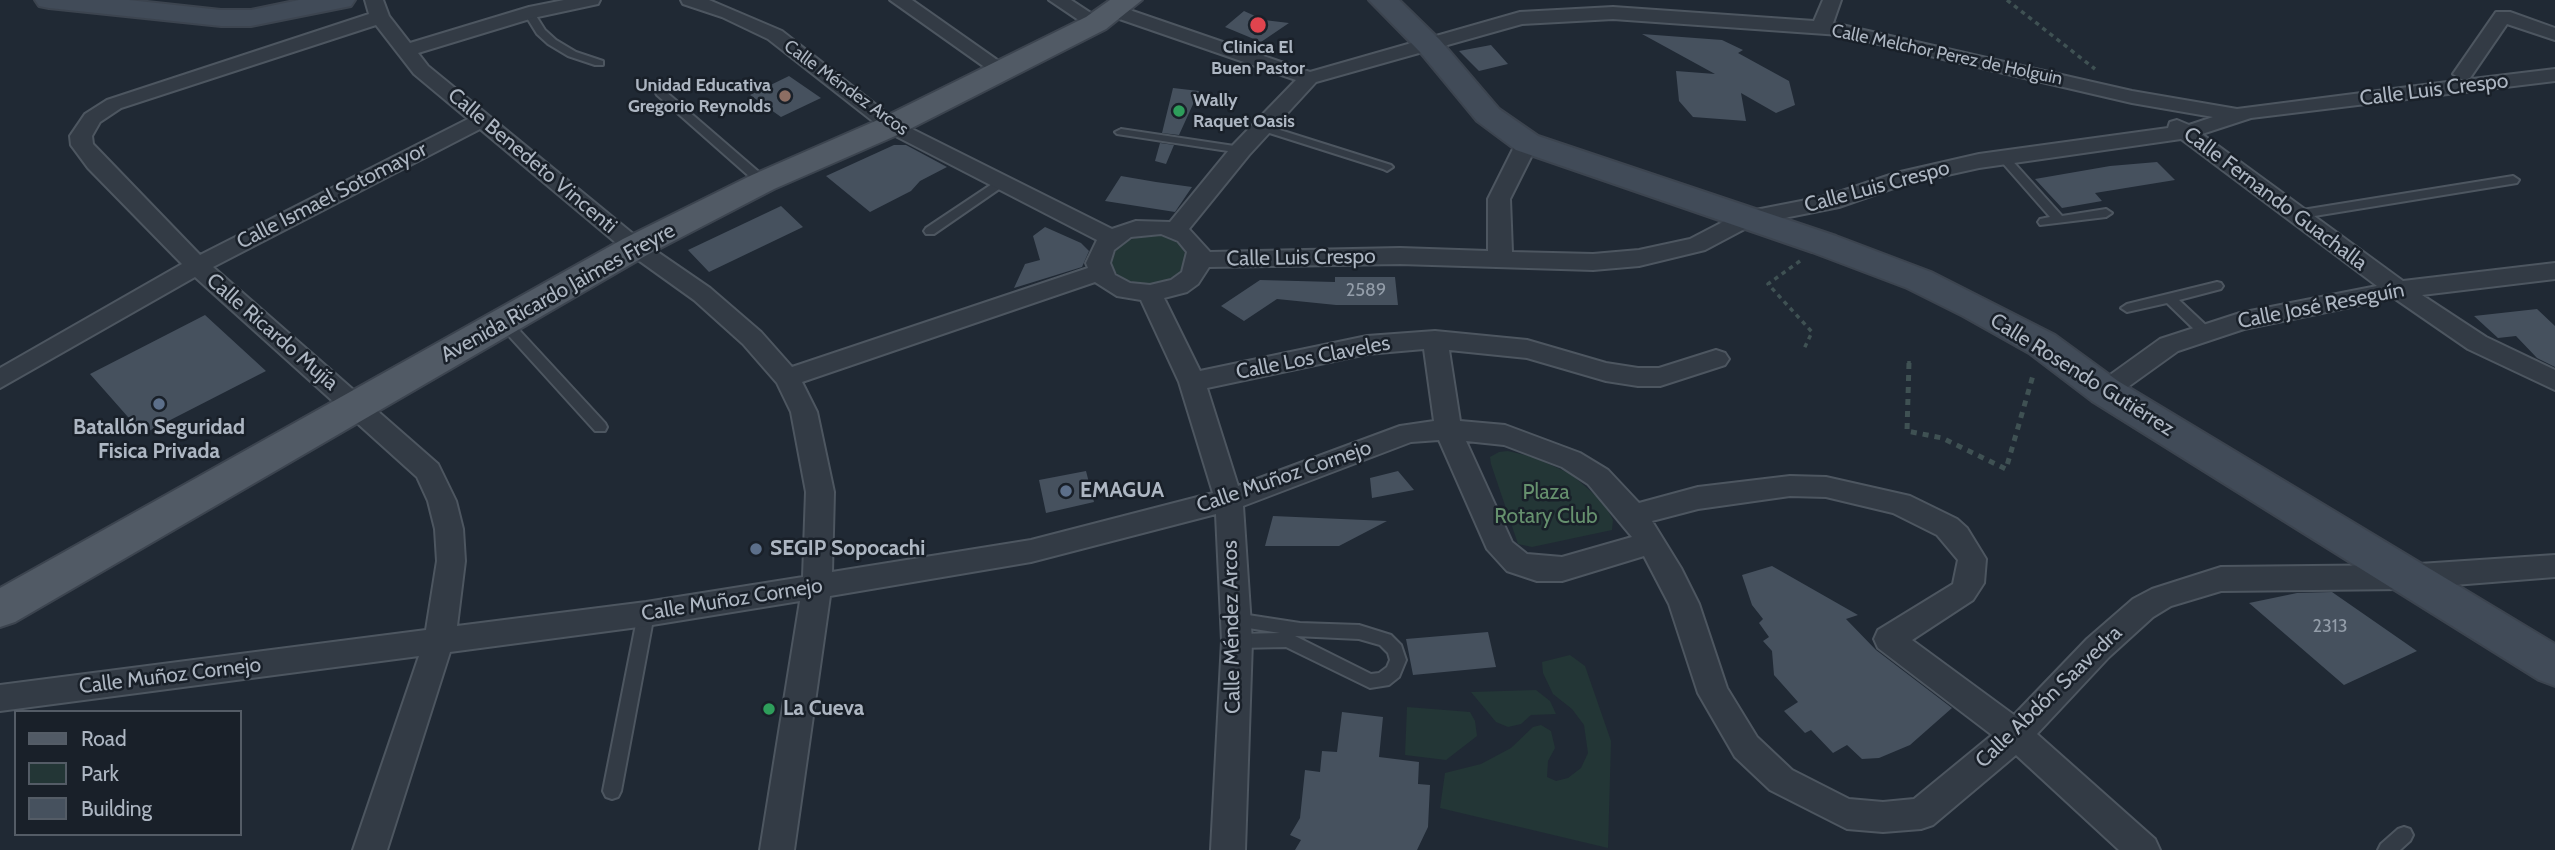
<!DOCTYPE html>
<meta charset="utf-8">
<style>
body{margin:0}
#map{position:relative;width:2555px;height:850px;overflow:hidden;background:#202934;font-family:Cabin,sans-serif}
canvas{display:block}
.legend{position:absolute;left:14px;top:710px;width:228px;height:126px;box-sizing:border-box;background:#192029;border:2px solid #545c66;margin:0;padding:9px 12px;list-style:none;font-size:21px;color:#adb6c2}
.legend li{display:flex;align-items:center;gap:14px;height:35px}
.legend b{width:35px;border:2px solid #545c66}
</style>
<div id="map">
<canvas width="2555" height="850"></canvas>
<ul class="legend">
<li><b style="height:9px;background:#515a65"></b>Road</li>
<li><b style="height:19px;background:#233636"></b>Park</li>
<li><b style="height:19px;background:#46515e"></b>Building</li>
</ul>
</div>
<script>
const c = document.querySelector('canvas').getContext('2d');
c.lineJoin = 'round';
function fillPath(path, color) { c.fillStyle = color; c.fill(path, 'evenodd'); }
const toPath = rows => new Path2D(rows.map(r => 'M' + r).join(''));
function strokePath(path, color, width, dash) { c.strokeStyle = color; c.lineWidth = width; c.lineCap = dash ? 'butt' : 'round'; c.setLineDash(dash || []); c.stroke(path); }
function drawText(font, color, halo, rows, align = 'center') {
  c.font = font + ' Cabin,sans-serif'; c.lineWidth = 5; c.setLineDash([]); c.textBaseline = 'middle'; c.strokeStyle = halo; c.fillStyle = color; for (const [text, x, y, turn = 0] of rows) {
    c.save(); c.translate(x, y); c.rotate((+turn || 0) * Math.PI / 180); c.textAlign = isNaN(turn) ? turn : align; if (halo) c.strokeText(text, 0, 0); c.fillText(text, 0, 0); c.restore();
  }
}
fillPath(toPath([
 [1146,235,1159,235,1179,243,1188,258,1180,274,1159,284,1146,285,1123,279,1116,273,1111,265,1116,249,1123,242],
 [1508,451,1533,457,1571,474,1604,503,1613,520,1612,530,1532,547,1518,544,1491,464,1490,457,1499,452],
 [1570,655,1585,666,1611,741,1608,848,1440,808,1445,773,1481,764,1511,748,1533,727,1541,725,1551,731,1555,748,1548,761,1547,777,1556,781,1568,778,1581,768,1588,753,1584,725,1572,709,1553,694,1543,673,1542,662],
 [1536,690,1550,701,1556,714,1531,715,1521,724,1508,727,1496,722,1471,692],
 [1407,707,1470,712,1475,721,1477,736,1446,760,1405,755]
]), '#233636');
fillPath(toPath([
 [1244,11,1264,20,1289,23,1261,42,1225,27],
 [1642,34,1722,40,1743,50,1738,53,1789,81,1795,105,1776,113,1741,93,1746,121,1693,117,1679,101,1676,71,1715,74],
 [1491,45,1508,64,1479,71,1459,51],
 [789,76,821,98,781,117,750,95],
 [1173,88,1199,91,1179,135,1162,133],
 [1160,143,1174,145,1166,164,1155,161],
 [894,145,906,145,947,167,920,181,911,191,870,212,826,176],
 [2157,162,2175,180,2095,193,2102,201,2062,208,2035,179,2110,166],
 [1121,176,1156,182,1192,187,1175,212,1105,201],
 [781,206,803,227,709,272,688,250],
 [1045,227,1081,243,1089,251,1082,267,1014,288,1025,264,1040,260,1033,236],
 [1335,277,1395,277,1398,305,1336,305,1277,299,1244,321,1221,306,1260,280,1335,282],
 [2537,309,2555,326,2555,367,2537,358,2516,336,2498,338,2474,316],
 [205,315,266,371,143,434,90,374],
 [1086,471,1094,502,1046,513,1039,480],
 [1398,471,1414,490,1372,498,1370,478],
 [1273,516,1387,521,1339,546,1265,546],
 [1772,566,1858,615,1846,619,1876,650,1952,708,1910,745,1879,758,1862,759,1847,745,1833,753,1811,730,1805,733,1784,711,1798,702,1774,675,1772,651,1763,641,1769,637,1759,623,1763,619,1752,605,1742,575],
 [2332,592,2417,651,2344,685,2249,603,2297,593],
 [1488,632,1496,667,1413,675,1406,639],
 [1342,712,1383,717,1379,757,1419,762,1418,784,1430,785,1428,827,1417,850,1295,850,1301,840,1290,835,1300,818,1305,770,1320,772,1322,751,1337,752]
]), '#46515e');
const lane = toPath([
 [529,10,533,11,545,30,556,40,576,52,603,61,603,65,595,65,568,56,548,44,537,34,524,13,529,10],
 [661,90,665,91,767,179,767,185,759,185,657,95,656,93,661,90],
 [1261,124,1391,165,1393,167,1387,171,1383,169,1257,129,1257,125,1261,124],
 [1121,129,1241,147,1247,150,1241,153,1117,134,1115,132,1121,129],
 [2004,155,2008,156,2062,216,2106,209,2112,213,2106,217,2040,225,2038,222,2040,219,2050,217,2000,160,2000,156,2004,155],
 [2513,176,2519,180,2517,183,2296,219,2290,215,2296,211,2513,176],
 [1001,178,1007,182,1005,185,934,234,926,234,924,231,926,228,1001,178],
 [2217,282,2221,283,2223,286,2221,289,2179,300,2210,329,2212,332,2210,335,2205,337,2200,335,2167,303,2127,312,2121,308,2127,304,2217,282],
 [504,318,509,319,605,423,607,427,605,431,595,431,499,325,497,322,504,318],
 [646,608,652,609,654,614,621,791,618,797,612,799,606,797,603,791,638,614,640,609,646,608],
 [1235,613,1300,623,1359,625,1391,635,1401,645,1406,660,1399,677,1389,685,1370,688,1286,647,1237,648,1231,646,1229,641,1231,636,1237,634,1280,633,1229,625,1227,620,1229,615,1235,613],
 [1295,636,1359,639,1380,645,1388,653,1390,660,1387,667,1379,673,1371,674,1295,636],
 [2404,827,2410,829,2413,835,2410,841,2400,850,2378,850,2381,844,2398,829,2404,827]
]);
const street = toPath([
 [365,0,383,0,389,16,410,43,529,7,564,0,600,0,598,4,533,18,418,53,428,66,643,242,710,288,761,332,792,367,1088,268,1086,263,1097,240,884,130,768,39,722,17,683,4,681,0,709,0,782,31,898,122,1112,229,1136,221,1170,222,1233,145,1296,80,1108,15,1105,11,1108,7,1115,5,1310,72,1520,12,1613,7,1814,21,1823,0,1841,0,1833,23,2132,91,2237,109,2463,80,2453,74,2496,12,2510,12,2555,28,2555,40,2507,24,2470,78,2464,80,2555,69,2555,81,2251,118,2202,134,2403,281,2555,263,2555,279,2422,295,2486,337,2555,370,2555,390,2468,349,2394,298,2244,329,2178,351,2114,397,2105,400,2096,397,2092,391,2096,385,2160,339,2240,313,2377,286,2181,139,1979,168,1902,185,1839,207,1754,224,1705,250,1639,266,1593,270,1400,264,1209,267,1198,284,1187,292,1164,298,1200,371,1367,336,1435,331,1527,340,1606,363,1638,368,1659,368,1716,350,1725,353,1729,359,1725,365,1660,386,1638,386,1606,381,1527,358,1449,350,1460,421,1505,425,1580,453,1608,470,1639,503,1698,487,1790,476,1826,477,1910,496,1957,519,1967,528,1986,559,1984,583,1973,600,1912,640,2014,715,2087,639,2133,599,2152,589,2221,567,2404,565,2555,555,2555,577,2404,589,2221,591,2171,606,2153,617,2109,657,2037,734,2155,839,2160,850,2119,850,2016,755,1933,825,1921,829,1883,832,1847,829,1770,790,1735,757,1698,693,1669,604,1644,556,1562,581,1537,581,1507,571,1487,549,1439,440,1411,442,1243,506,1252,641,1245,850,1211,850,1222,641,1216,514,1031,562,830,596,794,850,760,850,800,601,646,626,450,652,387,850,353,850,419,656,0,711,0,685,426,630,437,561,435,529,428,501,417,477,195,277,0,388,0,368,182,264,88,168,71,145,70,136,85,114,107,100,369,14,365,0],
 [1613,19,1840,35,2132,103,2213,117,2189,125,2177,120,2170,122,2168,128,1979,154,1896,173,1827,196,1740,213,1690,239,1639,250,1593,254,1512,252,1510,199,1538,143,1527,137,1516,143,1488,199,1488,251,1400,248,1210,252,1189,229,1249,155,1316,82,1522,24,1613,19],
 [376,25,414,74,468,119,200,255,93,144,92,136,100,122,121,108,376,25],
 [480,129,627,252,694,300,743,344,777,383,791,412,806,492,803,577,646,602,457,626,465,561,463,529,456,501,438,464,213,267,480,129],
 [1161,234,1178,241,1187,252,1182,272,1171,280,1150,285,1130,283,1115,275,1110,263,1114,250,1131,237,1161,234],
 [1095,282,1117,296,1141,300,1179,382,1213,493,1031,540,832,572,834,492,817,412,802,382,1095,282],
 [1424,349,1434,421,1400,426,1238,486,1207,388,1367,354,1424,349],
 [1466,441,1504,445,1562,467,1588,484,1632,537,1562,557,1527,554,1512,542,1466,441],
 [1790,496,1826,497,1893,513,1937,535,1958,560,1953,584,1878,630,1874,639,1878,648,1992,735,1914,799,1883,802,1849,799,1792,770,1757,737,1727,688,1699,604,1681,568,1652,521,1698,509,1790,496],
 [890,0,912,0,1010,69,1000,75,993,73,890,0],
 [1049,0,1071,0,1106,23,1103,27,1089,27,1049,0]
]);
const secondary = toPath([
 [35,0,129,0,221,10,251,10,299,0,355,0,351,6,251,26,221,26,49,8,39,6,35,0],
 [1369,0,1399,0,1440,40,1499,109,1538,136,1836,236,1931,272,2055,335,2118,381,2555,644,2555,686,2539,680,2092,401,2029,353,1963,316,1907,288,1812,252,1516,150,1477,121,1420,52,1369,0]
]);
const primary = toPath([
 [1110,0,1142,0,1106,29,902,133,774,189,647,255,15,622,0,627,0,588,623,239,752,175,880,119,1086,17,1110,0]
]);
strokePath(lane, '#4d5660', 4);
strokePath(street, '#4d5660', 4);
strokePath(secondary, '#3c444f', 4);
strokePath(primary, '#3c444f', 4);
strokePath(toPath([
 [2007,0,2095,69],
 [1800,261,1768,284,1812,332,1804,349],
 [1909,365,1909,361]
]), '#3f5153', 3.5, [4.5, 4.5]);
strokePath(toPath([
 [1909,363,1907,431,1942,438,2006,469,2034,372]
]), '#3f5153', 5, [6, 6]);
fillPath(lane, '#333b45');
fillPath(street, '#333b45');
fillPath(secondary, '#414b58');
fillPath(primary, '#515a65');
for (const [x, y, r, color] of [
 [1258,25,9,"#e0444e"],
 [785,96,7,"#8d6e63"],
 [1179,111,7,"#2e9e5b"],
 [159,404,7,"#5c6f8a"],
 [1066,491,7,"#5c6f8a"],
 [756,549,7,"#5c6f8a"],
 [769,709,7,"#2e9e5b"]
]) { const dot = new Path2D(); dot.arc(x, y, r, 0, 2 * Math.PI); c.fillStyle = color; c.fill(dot); strokePath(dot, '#192029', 2.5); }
drawText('bold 18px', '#adb6c2', '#192029', [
 ["Clinica El",1258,48],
 ["Buen Pastor",1258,69],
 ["Unidad Educativa",771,86,"right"],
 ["Gregorio Reynolds",771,107,"right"],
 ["Wally",1193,101,"left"],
 ["Raquet Oasis",1193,122,"left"]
]);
drawText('18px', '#adb6c2', '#192029', [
 ["Calle Melchor Perez de Holguin",1947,55,12],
 ["Calle Méndez Arcos",846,88,36]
]);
drawText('18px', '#939da9', null, [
 ["2589",1366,291],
 ["2313",2330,627]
]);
drawText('21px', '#adb6c2', '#192029', [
 ["Calle Luis Crespo",2434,90,-7],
 ["Calle Benedeto Vincenti",532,161,40],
 ["Calle Luis Crespo",1877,187,-15],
 ["Calle Ismael Sotomayor",332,196,-27],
 ["Calle Fernando Guachalla",2275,199,37],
 ["Calle Luis Crespo",1301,258,-1],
 ["Avenida Ricardo Jaimes Freyre",558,293,-29],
 ["Calle José Reseguín",2321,306,-11],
 ["Calle Ricardo Mujía",272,332,41],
 ["Calle Los Claveles",1313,358,-11],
 ["Calle Rosendo Gutiérrez",2082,375,32],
 ["Calle Muñoz Cornejo",1284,477,-19],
 ["Calle Muñoz Cornejo",732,600,-9],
 ["Calle Méndez Arcos",1232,627,-91],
 ["Calle Muñoz Cornejo",170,676,-7],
 ["Calle Abdón Saavedra",2049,697,-44]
]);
drawText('bold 21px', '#adb6c2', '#192029', [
 ["Batallón Seguridad",159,428,"center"],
 ["Fisica Privada",159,452,"center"],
 ["EMAGUA",1080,491],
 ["SEGIP Sopocachi",770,549],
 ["La Cueva",783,709]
], 'left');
drawText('21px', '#66916e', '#192029', [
 ["Plaza",1546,493],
 ["Rotary Club",1546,517]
]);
</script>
